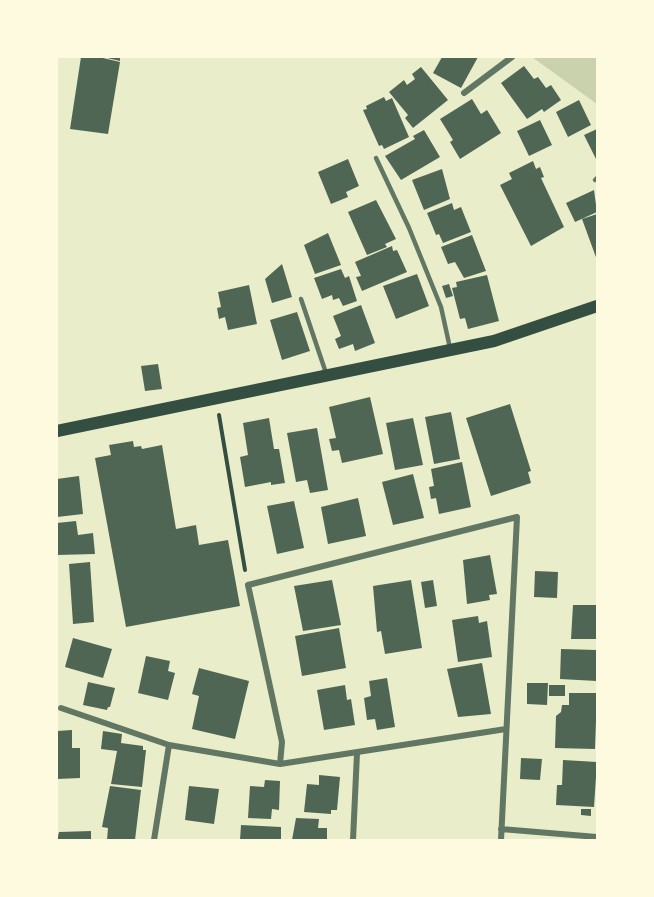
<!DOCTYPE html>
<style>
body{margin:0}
#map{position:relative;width:654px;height:897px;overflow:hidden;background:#e9edc9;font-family:"Roboto Condensed",sans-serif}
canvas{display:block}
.frame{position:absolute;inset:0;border:58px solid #fefae0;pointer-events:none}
</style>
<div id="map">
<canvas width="654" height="897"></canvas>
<div class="frame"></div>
</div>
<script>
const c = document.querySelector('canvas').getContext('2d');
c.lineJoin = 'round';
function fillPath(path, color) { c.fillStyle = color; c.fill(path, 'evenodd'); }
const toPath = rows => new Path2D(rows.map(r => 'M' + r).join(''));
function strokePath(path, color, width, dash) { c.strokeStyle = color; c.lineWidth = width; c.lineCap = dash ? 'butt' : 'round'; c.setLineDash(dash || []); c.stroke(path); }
fillPath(toPath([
 [532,57,597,57,597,104]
]), '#cad2ad');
fillPath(toPath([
 [81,57,99,57,120,62,108,134,70,129],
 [103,57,120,57,120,61],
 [442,57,478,57,461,88,433,73],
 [524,66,534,79,538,77,546,88,551,85,561,100,544,112,542,109,527,119,501,83],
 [421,67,448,100,413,128,405,118,408,115,389,92,404,80,407,85,415,79,412,74],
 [384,97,386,101,392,98,409,137,384,149,382,145,379,146,363,110,367,109,366,106],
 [472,99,481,114,487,110,501,133,460,159,450,142,453,140,440,119],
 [579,100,591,125,568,137,556,112],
 [540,120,552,145,529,156,517,131],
 [597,129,597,161,584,135],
 [424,130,440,157,401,180,385,156,415,139,413,136],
 [348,159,359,186,346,192,348,197,331,204,318,172],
 [533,161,536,169,540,167,544,177,541,178,564,227,531,246,500,185,512,179,509,173],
 [442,169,450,199,424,210,412,180],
 [594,190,597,212,575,222,566,203],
 [376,200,396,239,385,244,387,247,367,255,348,212],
 [452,203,454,210,461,207,471,232,443,243,439,234,436,235,427,213],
 [597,214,597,260,582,219],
 [328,233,341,265,315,274,304,245],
 [472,235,486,271,464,278,455,262,448,264,441,247],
 [392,246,393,251,397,250,407,272,362,291,356,277,361,276,355,262],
 [282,264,292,297,272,303,265,279],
 [341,269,345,278,349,276,357,301,343,306,339,298,333,300,332,295,322,299,314,278],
 [417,274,429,306,396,319,383,286],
 [487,275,499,321,468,329,465,318,460,319,452,288,457,287,456,282],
 [449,284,453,296,446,298,442,286],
 [249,285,257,324,228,330,225,317,219,319,217,308,221,307,218,292],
 [361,305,375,343,355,351,353,344,339,349,335,339,341,336,333,316],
 [297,312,310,351,282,360,270,320],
 [158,364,162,389,145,391,141,366],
 [370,397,383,454,342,463,339,450,332,451,329,439,336,438,329,407],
 [510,404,531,471,528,472,531,483,491,496,466,418],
 [451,412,460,459,434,464,425,417],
 [269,418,274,449,279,449,285,483,271,485,271,482,245,487,240,457,248,455,243,423],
 [413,418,423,465,395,470,386,423],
 [317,428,328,490,310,493,307,480,296,482,287,433],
 [133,441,134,447,141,446,142,449,162,445,176,529,196,525,199,545,228,540,240,606,126,627,95,458,111,455,109,445],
 [462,462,471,507,439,514,436,498,431,499,429,487,434,486,431,469],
 [413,474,424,518,393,525,382,482],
 [79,476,83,514,57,517,57,479],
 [358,498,366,536,328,544,321,507],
 [294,501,304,548,277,554,267,506],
 [76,521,78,535,93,533,95,554,57,555,57,523],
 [490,555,497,594,489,595,490,600,467,604,463,560],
 [90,562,94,622,73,624,69,564],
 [535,571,558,572,557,598,534,597],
 [332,580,341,625,303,631,294,586],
 [411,580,422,648,385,654,381,631,377,632,373,586],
 [433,580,437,606,425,608,421,582],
 [573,605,597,605,597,639,571,639],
 [478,616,479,623,487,621,492,657,458,662,452,620],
 [339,628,346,668,302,676,295,636],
 [73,638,112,649,103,678,65,667],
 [561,649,597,650,597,681,560,679],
 [146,656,170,661,168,671,175,673,168,700,138,693],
 [482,663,491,714,458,717,447,669],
 [199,668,249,681,235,739,192,729,199,696,192,694],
 [387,678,395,727,377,730,375,719,367,720,364,698,371,696,369,681],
 [88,682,115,688,110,707,108,707,107,710,83,705],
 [527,683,548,683,547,705,527,704],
 [345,685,347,700,351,699,355,725,324,730,317,690],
 [549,685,565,685,565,696,549,696],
 [569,693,597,693,595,749,555,748,556,716,561,712,562,705,569,705],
 [72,730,72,748,80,748,80,778,57,779,57,731],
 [103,731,122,734,121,743,143,746,143,750,146,750,142,787,111,784,117,751,101,749],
 [521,758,542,759,540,780,520,779],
 [563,760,597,762,594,807,556,805,557,785,562,785],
 [319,775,340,777,337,810,331,810,331,814,304,812,307,784,319,785],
 [265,780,280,781,279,810,272,809,271,819,248,818,250,786,264,787],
 [110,786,141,790,135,840,107,840,108,828,102,827],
 [189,786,219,789,214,824,185,820],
 [581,809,591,809,591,816,581,815],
 [296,818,319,819,318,828,327,828,327,840,292,840],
 [241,825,281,827,281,840,240,840],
 [91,831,91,840,57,840,59,832]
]), '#4f6655');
strokePath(toPath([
 [219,415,245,570]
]), '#344e41', 4);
strokePath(toPath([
 [376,158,409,228,441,307,450,348],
 [595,180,597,178],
 [301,299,326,373]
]), '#617663', 4.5);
strokePath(toPath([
 [464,93,512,57],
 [61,708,169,745,280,764,506,729],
 [280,764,282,742,248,585,517,517,501,840],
 [501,829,597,837],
 [154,840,169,745],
 [353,840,357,753]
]), '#617663', 6);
strokePath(toPath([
 [57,431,494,341,597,306]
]), '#344e41', 12);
</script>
